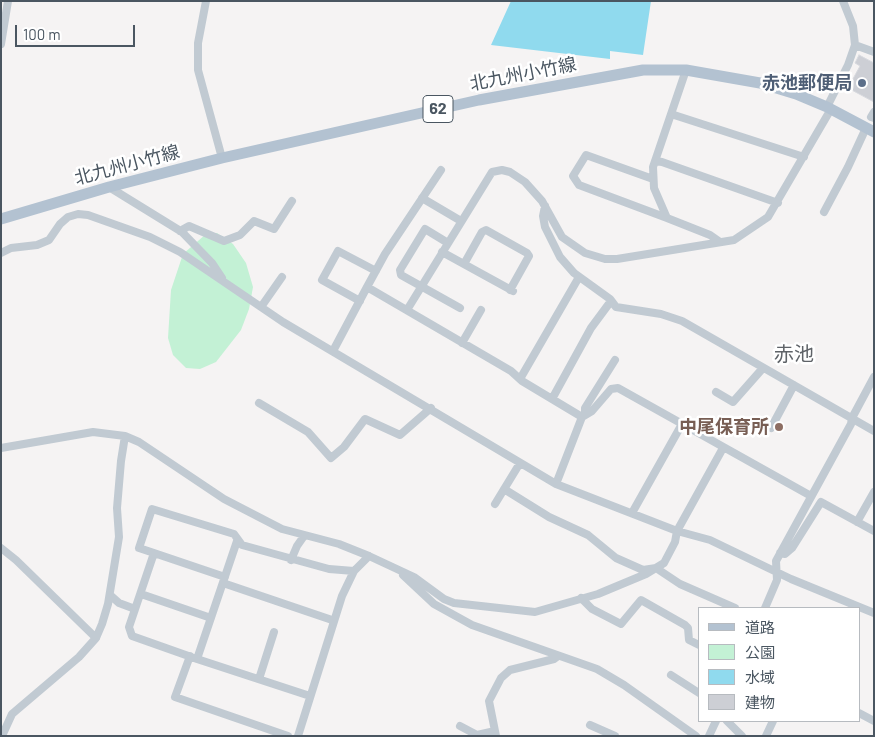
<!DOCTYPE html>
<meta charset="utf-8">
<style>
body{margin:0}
#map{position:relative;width:875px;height:737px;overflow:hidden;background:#f5f3f3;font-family:Barlow,"Noto Sans JP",sans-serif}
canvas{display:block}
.frame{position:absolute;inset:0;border:2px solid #4a5661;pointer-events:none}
.legend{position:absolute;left:698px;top:607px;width:162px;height:115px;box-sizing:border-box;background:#fff;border:1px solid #b7bbc0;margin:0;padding:6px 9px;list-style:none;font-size:15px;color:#4a5661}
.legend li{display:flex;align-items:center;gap:10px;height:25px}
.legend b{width:25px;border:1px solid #b7bbc0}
.scale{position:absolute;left:15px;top:25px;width:120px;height:22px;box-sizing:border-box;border:2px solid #4a5661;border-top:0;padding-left:6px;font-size:15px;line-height:18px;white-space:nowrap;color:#4a5661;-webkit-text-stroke:4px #fff;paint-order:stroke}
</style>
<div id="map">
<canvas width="875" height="737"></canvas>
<div class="frame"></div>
<ul class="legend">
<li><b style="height:6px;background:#b3c2d1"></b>道路</li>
<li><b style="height:14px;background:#c3f1d5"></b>公園</li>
<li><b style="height:14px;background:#90daee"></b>水域</li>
<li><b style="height:14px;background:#cdcfd5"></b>建物</li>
</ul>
<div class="scale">100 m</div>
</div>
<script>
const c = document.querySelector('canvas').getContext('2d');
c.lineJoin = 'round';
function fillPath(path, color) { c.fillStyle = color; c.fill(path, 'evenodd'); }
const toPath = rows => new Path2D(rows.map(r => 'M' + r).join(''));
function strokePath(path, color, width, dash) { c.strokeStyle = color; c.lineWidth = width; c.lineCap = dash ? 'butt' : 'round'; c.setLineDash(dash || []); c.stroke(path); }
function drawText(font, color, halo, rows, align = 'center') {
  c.font = font + ' Barlow,"Noto Sans JP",sans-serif'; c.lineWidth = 5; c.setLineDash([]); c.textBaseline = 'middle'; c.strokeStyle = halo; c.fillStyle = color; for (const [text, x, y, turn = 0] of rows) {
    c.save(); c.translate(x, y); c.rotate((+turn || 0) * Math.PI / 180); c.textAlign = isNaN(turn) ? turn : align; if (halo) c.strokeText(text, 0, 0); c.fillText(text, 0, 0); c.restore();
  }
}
fillPath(toPath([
 [217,233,233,244,246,263,253,287,249,309,241,330,216,362,200,369,186,368,173,355,168,338,171,290,183,254,206,234]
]), '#c3f1d5');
fillPath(toPath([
 [511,1,651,1,643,55,610,51,610,59,491,45]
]), '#90daee');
const building = toPath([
 [859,55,874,63,874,102,848,88,860,66,855,63,859,55]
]);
fillPath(building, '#cdcfd5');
strokePath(building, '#d7d9de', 1);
strokePath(toPath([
 [206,1,198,43,198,70,222,158],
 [1,44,8,1],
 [855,45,874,52],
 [686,70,653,167,654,188,667,218,710,235,720,242],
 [827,107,848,65,855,45,853,26,843,1],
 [874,112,871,117,874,118],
 [671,114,804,157],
 [655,161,662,162,778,203],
 [653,179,586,155,573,176,579,185,667,218],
 [109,187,182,232,212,263,222,278],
 [422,198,461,221],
 [545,206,543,216,545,227,560,257,574,273,610,299,616,307,661,314,682,321,874,431],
 [824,212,848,167,866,128],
 [180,231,189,226,224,241,240,235,254,221,274,229,292,201],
 [448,243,425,229,400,270,401,275,460,308],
 [442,252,513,291],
 [1,253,11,248,37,245,49,240,60,224,68,217,78,214,88,215,150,237,180,252,283,322,556,484,677,531,710,540,791,579,874,613],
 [464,264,482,232,486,230,527,253,529,256,510,290],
 [367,287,385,254,441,170],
 [360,301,322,280,338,251,376,271],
 [261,307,282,277],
 [407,310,492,172,502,170,510,172,525,182,542,201,562,237,585,253,605,259,617,259,734,240,768,217,831,109],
 [462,343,481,310],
 [333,351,367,287,511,371,522,381,582,417],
 [520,379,579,277],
 [716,392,733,402,763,368],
 [552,399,591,328,611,301],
 [259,403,308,432,331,458,344,447,365,419,400,435,431,408],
 [585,415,585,408,615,360],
 [771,428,794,385],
 [1,448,93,432,125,436,139,442,224,499,282,529,339,544,369,556,414,577,444,599,454,603,535,612,598,594,646,574,664,563,675,542,677,531,723,448],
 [556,484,582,417,592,411,611,389,618,388,811,496],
 [504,489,549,517,588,535,616,558,643,570,656,568,680,584,735,608],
 [495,504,520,463],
 [632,513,682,424],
 [857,522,874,492],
 [237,541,197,659,132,636,129,627,154,553,139,548,152,509,234,534,242,545,329,569,354,571],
 [1,548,16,560,96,638],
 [154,553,225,577],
 [780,553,785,554,792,548,821,502,874,531],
 [291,560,297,546,304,536],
 [403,575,434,604,472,625,597,669,624,685,696,736],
 [223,583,332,620],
 [141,594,211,618],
 [110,595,119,603,135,609],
 [581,598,592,609,621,624,641,600,685,625,688,628,689,640,699,645],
 [765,608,777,580,776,561,851,424,852,418,874,377],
 [190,656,175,697,288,736],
 [197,659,310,696],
 [671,675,699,693],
 [259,679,274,632],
 [859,713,874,721],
 [727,721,742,736],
 [590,725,615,736],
 [460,726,477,735,495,731],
 [2,736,12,714,79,657,96,638,102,624,108,604,119,537,117,508,121,461,125,436],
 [298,736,342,596,354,571,369,556],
 [496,736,489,701,501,678,510,670,554,659,558,656],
 [709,736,716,721],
 [766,736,773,721]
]), '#c1cad2', 8);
strokePath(toPath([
 [1,219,109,187,222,158,479,100,643,70,686,70,760,83,796,94,827,107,874,132]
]), '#b3c2d1', 11);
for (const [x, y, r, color] of [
 [862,83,5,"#5c6f8a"],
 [779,427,5,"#8d6e63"]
]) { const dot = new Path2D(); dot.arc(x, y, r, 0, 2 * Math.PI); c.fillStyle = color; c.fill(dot); strokePath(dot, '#fff', 2); }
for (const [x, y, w] of [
 [438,109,30]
]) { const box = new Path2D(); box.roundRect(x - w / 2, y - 13.5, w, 27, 4); c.fillStyle = '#fff'; c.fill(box); strokePath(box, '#4a5661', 1); }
drawText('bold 16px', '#4a5661', null, [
 ["62",438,109]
]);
drawText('18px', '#4a5661', '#fff', [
 ["北九州小竹線",523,74,-11],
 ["北九州小竹線",127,165,-15]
]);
drawText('bold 18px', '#4e5e75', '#fff', [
 ["赤池郵便局",852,83]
], 'right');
drawText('bold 18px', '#785e54', '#fff', [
 ["中尾保育所",769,427]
], 'right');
drawText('20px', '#5f6368', '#fff', [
 ["赤池",794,354]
]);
</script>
